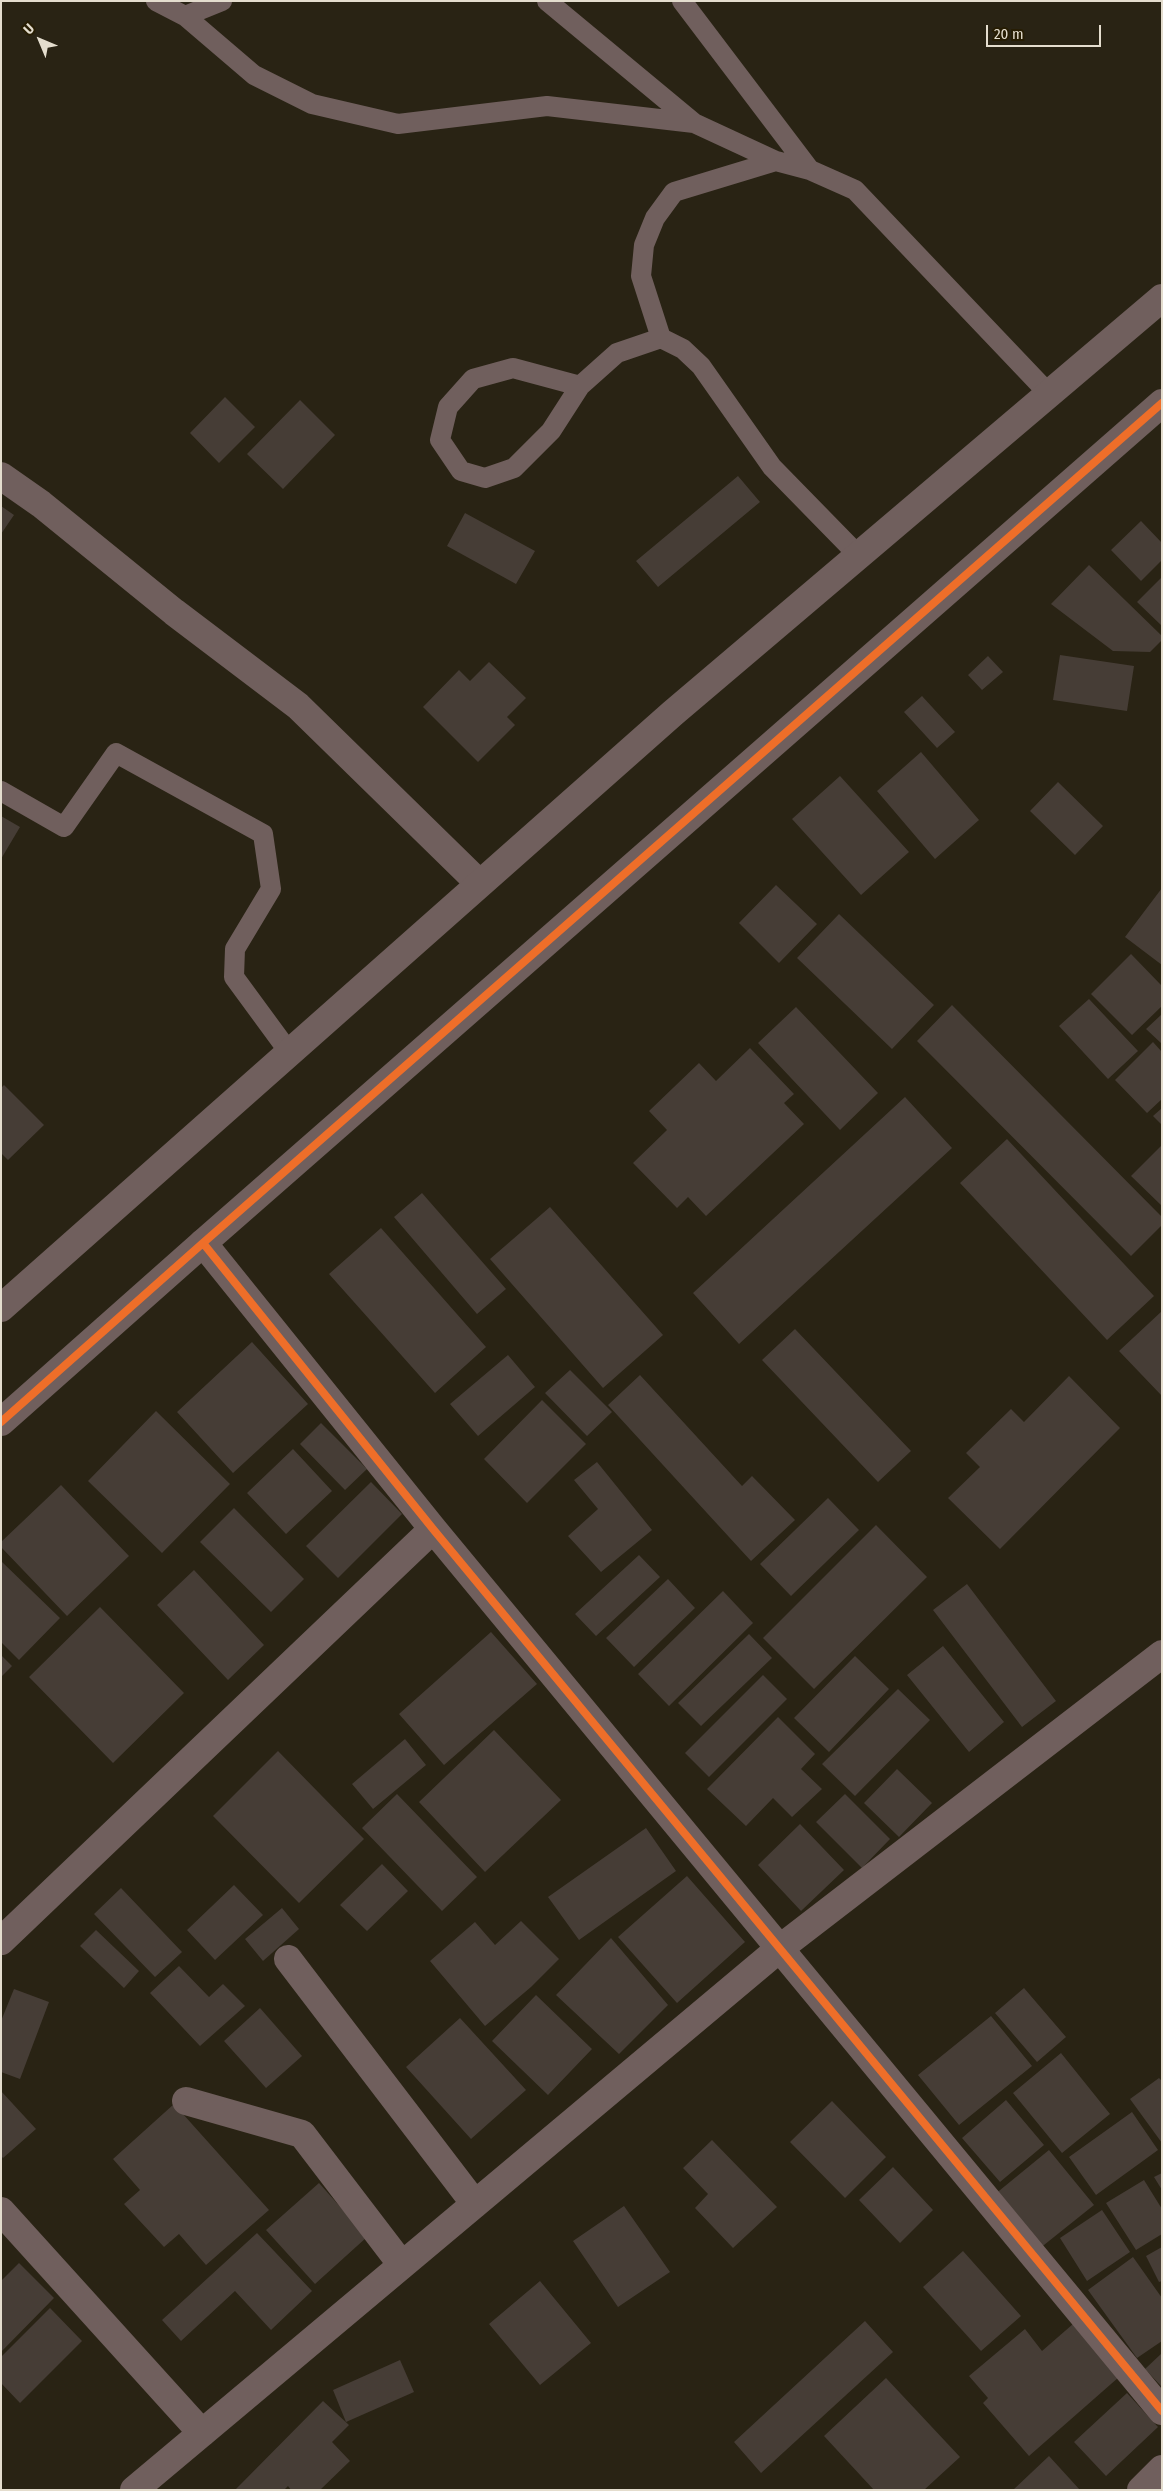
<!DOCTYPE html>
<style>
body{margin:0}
#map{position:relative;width:1163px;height:2491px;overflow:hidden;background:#292314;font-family:"Fira Sans Condensed",sans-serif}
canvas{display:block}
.frame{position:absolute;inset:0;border:2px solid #e4ddce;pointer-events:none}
.north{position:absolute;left:15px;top:15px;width:50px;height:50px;-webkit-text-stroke:4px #271d03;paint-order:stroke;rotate:315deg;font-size:14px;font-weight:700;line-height:20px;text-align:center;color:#e4ddce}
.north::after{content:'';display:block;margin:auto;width:18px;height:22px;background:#e4ddce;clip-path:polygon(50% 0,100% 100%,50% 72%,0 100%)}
.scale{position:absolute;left:986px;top:25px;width:115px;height:22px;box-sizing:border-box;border:2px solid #e4ddce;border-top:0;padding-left:6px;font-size:15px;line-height:18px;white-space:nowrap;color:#e4ddce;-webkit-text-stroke:4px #271d03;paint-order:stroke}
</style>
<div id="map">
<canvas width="1163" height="2491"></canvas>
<div class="frame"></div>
<div class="north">U</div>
<div class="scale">20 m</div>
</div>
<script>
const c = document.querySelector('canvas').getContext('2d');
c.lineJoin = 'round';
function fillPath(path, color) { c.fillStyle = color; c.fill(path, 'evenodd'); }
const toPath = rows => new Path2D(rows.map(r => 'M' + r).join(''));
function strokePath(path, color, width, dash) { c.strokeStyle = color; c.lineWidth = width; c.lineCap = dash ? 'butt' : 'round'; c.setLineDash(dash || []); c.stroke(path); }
fillPath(toPath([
 [225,397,255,427,219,463,190,433],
 [300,400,335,435,283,489,247,454],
 [738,476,760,502,658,587,636,561],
 [1,506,14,515,1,534],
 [465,513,535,551,516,584,447,546],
 [1141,521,1162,543,1162,560,1141,581,1111,550],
 [1089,565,1162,636,1162,640,1150,652,1113,651,1051,604],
 [1162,577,1162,626,1137,602],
 [1060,655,1134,666,1127,711,1053,700],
 [988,656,1003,672,982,690,968,675],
 [489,662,526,698,507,717,515,725,478,762,423,707,459,670,470,681],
 [922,696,955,732,937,748,904,712],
 [921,752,979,820,935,859,877,791],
 [840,776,909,852,861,895,792,819],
 [1058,782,1103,826,1075,855,1030,811],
 [1,816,20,827,1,859],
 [776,885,817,924,779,963,739,923],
 [1162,888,1162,965,1125,937],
 [839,914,934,1005,892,1049,797,958],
 [1131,954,1162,986,1162,1006,1132,1035,1091,994],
 [1089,999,1138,1051,1108,1079,1059,1026],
 [952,1005,1162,1217,1162,1225,1131,1256,917,1041],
 [796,1007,878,1093,840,1130,758,1043],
 [1162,1014,1162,1044,1146,1029],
 [1153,1042,1162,1052,1162,1099,1147,1113,1115,1080],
 [750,1048,794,1094,784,1103,804,1124,706,1216,688,1197,677,1208,633,1163,667,1130,649,1111,699,1063,716,1081],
 [4,1085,44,1125,8,1160,1,1153,1,1088],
 [905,1097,952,1148,739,1344,693,1293],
 [1162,1108,1162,1125,1153,1116],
 [1007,1139,1154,1296,1107,1340,960,1183],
 [1162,1145,1162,1206,1131,1176],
 [422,1193,506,1289,477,1314,394,1217],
 [550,1207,663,1335,603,1388,490,1259],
 [381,1228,486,1347,435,1393,329,1274],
 [1162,1311,1162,1396,1119,1351],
 [795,1329,911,1451,878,1482,762,1360],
 [252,1342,308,1404,233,1473,177,1412],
 [508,1355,535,1387,478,1436,450,1404],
 [570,1370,612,1412,587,1436,545,1393],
 [640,1375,742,1486,752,1476,795,1520,751,1561,608,1405],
 [1069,1376,1120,1428,1000,1549,948,1498,980,1467,966,1453,1011,1409,1024,1422],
 [542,1400,586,1444,527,1503,484,1459],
 [156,1411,230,1484,162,1553,88,1481],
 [321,1423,367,1469,345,1490,300,1444],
 [293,1449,332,1491,286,1534,247,1493],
 [597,1462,652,1530,601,1572,568,1536,598,1509,574,1480],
 [371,1482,402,1514,338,1578,306,1546],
 [61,1485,129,1556,67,1616,1,1547,1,1542],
 [828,1498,859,1530,791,1596,760,1564],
 [234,1508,304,1579,271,1612,200,1542],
 [876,1525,927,1577,814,1689,763,1638],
 [639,1555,660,1577,596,1636,575,1614],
 [1,1561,60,1618,19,1660,1,1642],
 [194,1570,264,1645,228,1680,157,1605],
 [668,1579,695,1608,634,1667,606,1638],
 [967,1584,1056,1701,1022,1727,933,1610],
 [723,1591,753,1623,669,1706,638,1674],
 [100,1607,184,1693,113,1763,29,1677],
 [491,1632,537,1684,444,1765,399,1714],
 [749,1634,772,1658,701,1726,678,1703],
 [943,1646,1004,1722,969,1752,907,1675],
 [1,1655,12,1666,1,1677],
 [855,1656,889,1689,829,1752,794,1718],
 [763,1675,787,1699,709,1777,685,1753],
 [898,1689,930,1720,855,1796,822,1764],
 [778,1717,815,1754,801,1769,822,1789,792,1817,773,1798,746,1826,707,1789],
 [494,1730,561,1800,485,1872,419,1802],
 [405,1739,426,1765,373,1809,352,1784],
 [278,1751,364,1839,299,1903,213,1816],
 [897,1769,932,1803,899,1837,864,1803],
 [397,1794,477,1877,442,1911,362,1828],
 [845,1794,890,1839,862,1868,816,1822],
 [800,1824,844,1870,801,1911,758,1865],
 [646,1828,676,1871,579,1940,548,1897],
 [382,1864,408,1891,367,1931,340,1905],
 [687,1876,745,1942,677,2003,618,1937],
 [234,1885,263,1915,215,1960,187,1930],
 [121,1888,182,1952,155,1977,94,1914],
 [282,1908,299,1929,263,1961,245,1939],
 [521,1921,559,1959,531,1987,485,2026,430,1961,475,1922,495,1945],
 [96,1930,139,1971,124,1988,80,1946],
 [611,1938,668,2005,619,2054,556,1995],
 [179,1966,209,1997,223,1984,245,2006,200,2046,150,1993],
 [1024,1988,1066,2037,1037,2062,995,2013],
 [14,1989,49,2002,20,2079,1,2072,1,2021],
 [536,1995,592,2049,548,2095,492,2041],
 [260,2008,302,2056,266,2088,224,2041],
 [991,2016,1032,2066,959,2125,918,2075],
 [460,2018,526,2090,471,2139,406,2067],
 [1061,2053,1110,2114,1062,2153,1013,2093],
 [1159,2078,1162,2081,1162,2143,1130,2099],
 [1,2091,36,2129,3,2158,1,2156],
 [1006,2100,1044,2145,1000,2182,962,2138],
 [832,2101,886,2157,845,2198,790,2142],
 [174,2104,269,2210,206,2265,179,2234,164,2247,124,2204,140,2190,113,2159],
 [1132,2112,1158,2150,1096,2195,1069,2157],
 [712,2140,777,2207,733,2248,695,2208,708,2194,683,2168],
 [1049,2150,1094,2205,1039,2249,994,2195],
 [893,2167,933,2210,900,2243,859,2200],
 [1162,2173,1162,2190,1154,2177],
 [1144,2180,1162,2209,1162,2234,1136,2250,1106,2203],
 [319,2183,367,2237,315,2284,266,2230],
 [624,2206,670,2272,618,2307,573,2241],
 [1102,2210,1130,2252,1087,2281,1060,2238],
 [257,2233,312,2291,271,2330,235,2291,181,2341,162,2320],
 [1162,2247,1162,2281,1159,2282,1146,2256],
 [963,2251,1021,2316,981,2351,923,2287],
 [1133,2257,1162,2298,1162,2341,1137,2358,1088,2290],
 [19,2263,54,2298,1,2352,1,2281],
 [540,2281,591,2343,540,2385,489,2324],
 [50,2308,82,2341,20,2403,1,2383,1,2357],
 [865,2321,893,2352,761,2473,734,2442],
 [1073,2324,1119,2377,1029,2456,983,2403,988,2398,969,2376,1025,2329,1042,2351],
 [1162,2353,1162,2387,1145,2369],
 [400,2360,414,2392,346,2422,333,2390],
 [886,2378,960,2457,924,2490,874,2490,824,2436],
 [1127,2393,1158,2427,1106,2476,1074,2442],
 [323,2401,349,2425,332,2442,350,2461,320,2490,291,2490,288,2486,284,2490,235,2490],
 [1049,2456,1080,2490,1013,2490]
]), '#463d36');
strokePath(toPath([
 [156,1,185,16,222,1],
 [547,1,694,123,776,161],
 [682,1,810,170],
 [185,16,254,75,312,104,398,124,547,106,694,123],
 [661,338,641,276,644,245,655,218,674,192,776,161,810,170,855,190,1050,395],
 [580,386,513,368,473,379,448,407,440,440,461,471,485,478,514,468,551,431,580,386,617,353,661,338,683,349,701,366,772,467,859,556],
 [1,791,64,827,116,753,263,834,271,889,235,949,234,977,289,1052]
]), '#705f5d', 20);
strokePath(toPath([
 [1,476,41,504,174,612,298,706,479,883],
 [203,1243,433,1529,1162,2411],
 [1,1941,433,1529],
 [288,1959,475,2204],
 [186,2101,302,2134,402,2265],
 [1,2211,202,2433],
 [134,2490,779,1949,1162,1654],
 [1141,2490,1162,2469]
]), '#705f5d', 28);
strokePath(toPath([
 [1,1308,673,713,1162,298],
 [1,1422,203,1243,1162,403]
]), '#705f5d', 28);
strokePath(toPath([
 [203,1243,433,1529,1162,2411],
 [1,1422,203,1243,1162,403]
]), '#ee6e29', 8);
</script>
